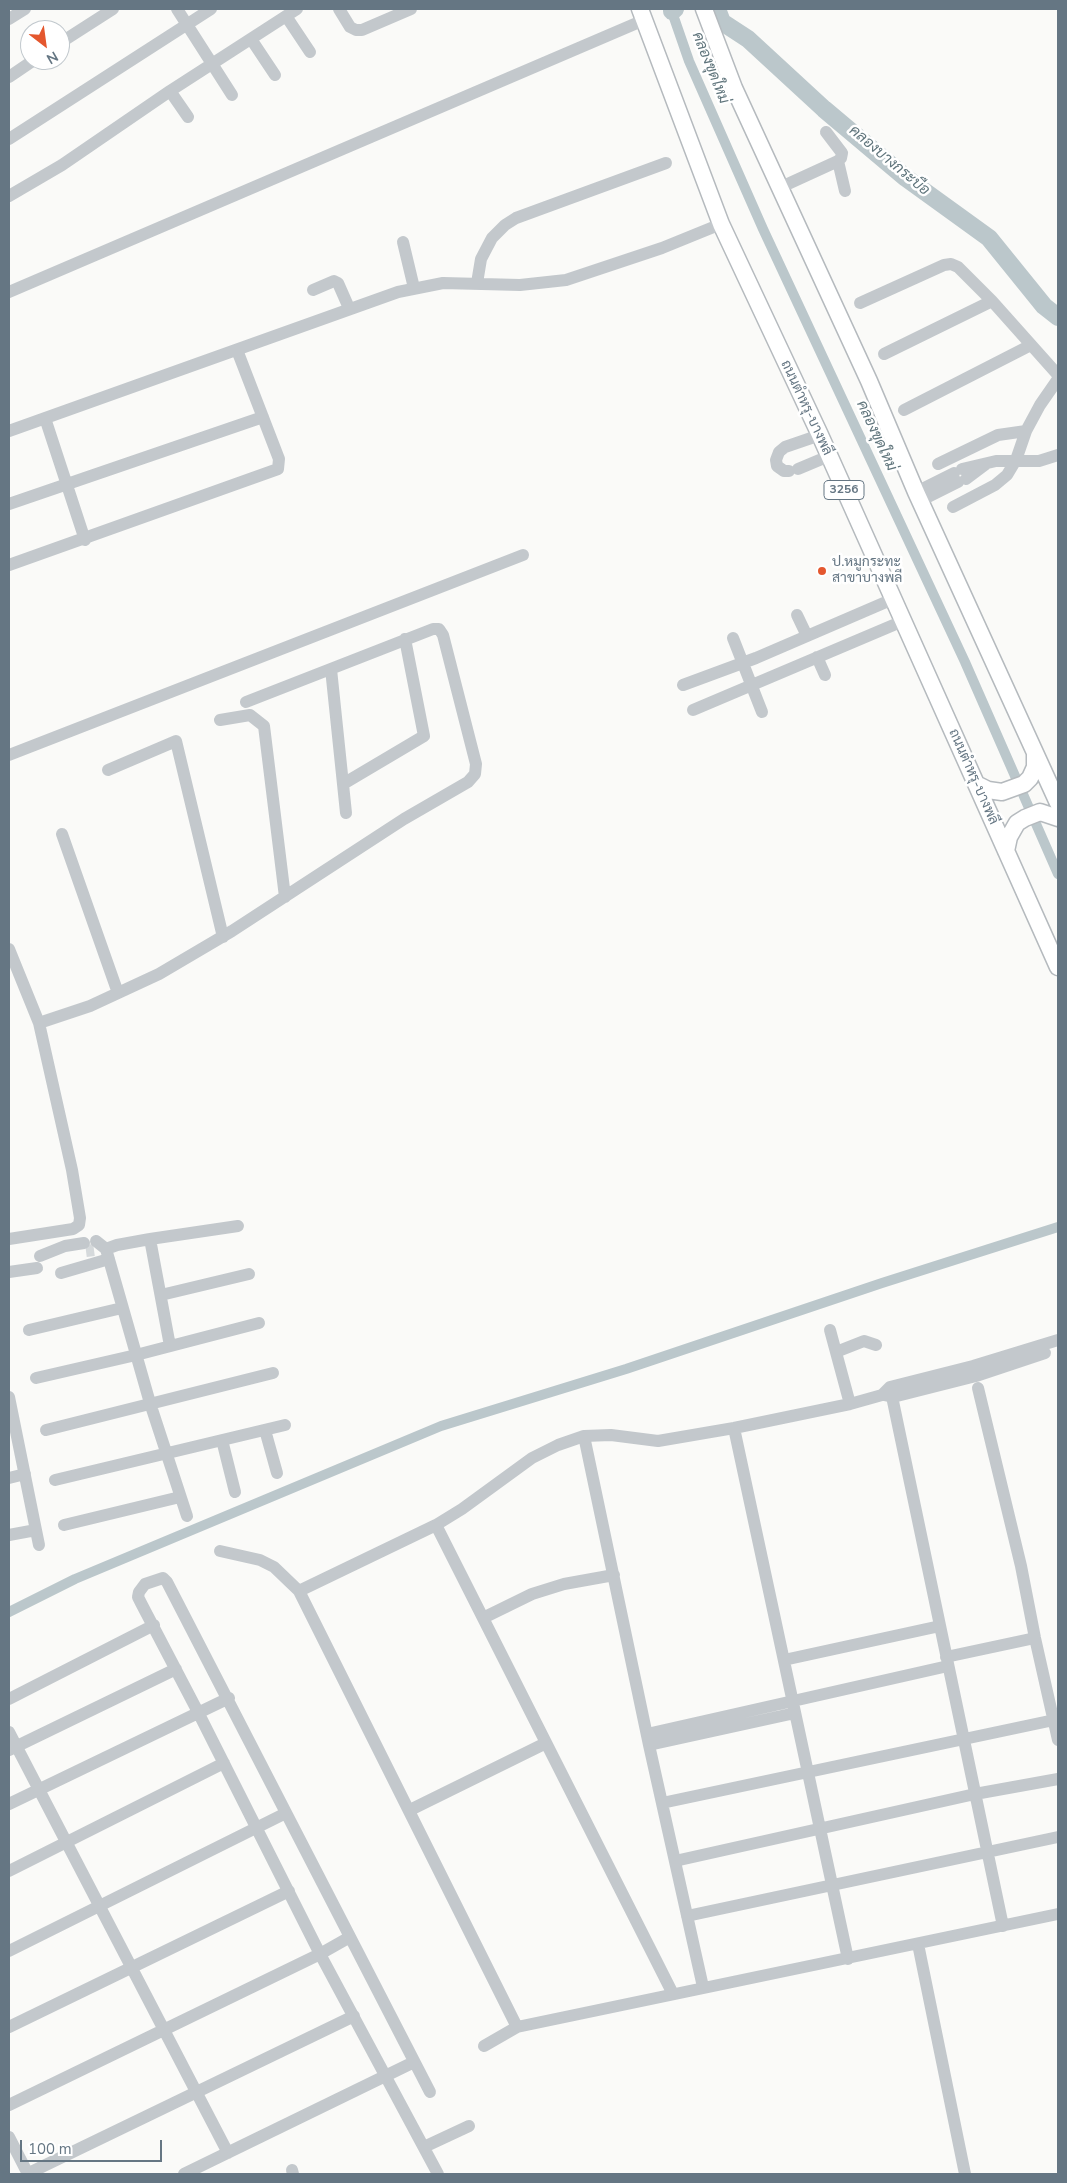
<!DOCTYPE html>
<meta charset="utf-8">
<style>
body{margin:0}
#map{position:relative;width:1067px;height:2183px;overflow:hidden;background:#fafaf8;font-family:"Nunito Sans",sans-serif}
canvas{display:block}
.frame{position:absolute;inset:0;border:10px solid #657683;pointer-events:none}
.north{position:absolute;left:20px;top:20px;width:50px;height:50px;box-sizing:border-box;background:#fff;border:1px solid #c1c8cd;border-radius:50%;rotate:150deg;font-size:14px;font-weight:700;line-height:20px;text-align:center;color:#657683}
.north::after{content:'';display:block;margin:auto;width:18px;height:22px;background:#e4572e;clip-path:polygon(50% 0,100% 100%,50% 72%,0 100%)}
.scale{position:absolute;left:20px;top:2140px;width:142px;height:22px;box-sizing:border-box;border:2px solid #657683;border-top:0;padding-left:6px;font-size:15px;line-height:18px;white-space:nowrap;color:#657683;-webkit-text-stroke:4px #fff;paint-order:stroke}
</style>
<div id="map">
<canvas width="1067" height="2183"></canvas>
<div class="frame"></div>
<div class="north">N</div>
<div class="scale">100 m</div>
</div>
<script>
const c = document.querySelector('canvas').getContext('2d');
c.lineJoin = 'round';
const toPath = rows => new Path2D(rows.map(r => 'M' + r).join(''));
function strokePath(path, color, width, dash) { c.strokeStyle = color; c.lineWidth = width; c.lineCap = dash ? 'butt' : 'round'; c.setLineDash(dash || []); c.stroke(path); }
function drawText(font, color, halo, rows, align = 'center') {
  c.font = font + ' "Nunito Sans",Sarabun,sans-serif'; c.lineWidth = 5; c.setLineDash([]); c.textBaseline = 'middle'; c.strokeStyle = halo; c.fillStyle = color; for (const [text, x, y, turn = 0] of rows) {
    c.save(); c.translate(x, y); c.rotate((+turn || 0) * Math.PI / 180); c.textAlign = isNaN(turn) ? turn : align; if (halo) c.strokeText(text, 0, 0); c.fillText(text, 0, 0); c.restore();
  }
}
strokePath(toPath([
 [671,9,689,61,763,229,965,662,1058,874],
 [9,1612,75,1579,441,1426,626,1369,882,1283,1058,1227]
]), '#bbc7cb', 10);
strokePath(toPath([
 [717,9,722,22,748,39,824,109,906,178,989,238,1044,306,1058,317],
 [672,11,675,9]
]), '#bbc7cb', 18);
strokePath(toPath([
 [86,1251,94,1250]
]), '#d5d9db', 12, [12, 6]);
const major = toPath([
 [640,9,721,224,820,435,1058,967],
 [704,9,734,88,869,381,916,492,1058,803],
 [976,784,988,790,1002,792,1024,784,1030,778,1035,767,1035,753],
 [1006,851,1009,837,1017,823,1025,818,1040,812,1058,818]
]);
strokePath(major, '#b5babe', 19);
strokePath(toPath([
 [177,9,232,95],
 [339,9,350,27,356,30,362,30,411,9],
 [286,16,310,52],
 [9,19,25,9],
 [251,39,275,75],
 [60,43,113,9],
 [9,77,34,60],
 [170,91,188,117],
 [826,132,842,153,841,158,838,161,845,191],
 [9,139,211,9],
 [779,188,838,161],
 [9,196,62,165,170,91,297,9],
 [403,242,414,288],
 [477,283,481,259,492,238,505,225,516,218,666,163],
 [313,290,334,281,338,283,349,308],
 [9,292,644,20],
 [860,303,944,265,951,264,958,267,992,301,1058,375],
 [884,354,992,301],
 [904,410,1031,345],
 [45,418,85,540],
 [9,431,398,292,443,283,520,285,566,280,662,248,721,224],
 [938,464,998,435,1026,431],
 [798,469,829,456],
 [962,469,996,461,1039,461,1058,455],
 [789,471,784,471,777,466,776,460,779,452,785,447,820,435],
 [966,479,986,464],
 [916,492,954,473],
 [920,501,958,482],
 [9,504,263,417],
 [953,507,995,485,1007,475,1016,460,1026,431,1040,405,1058,379],
 [9,565,278,469,279,459,237,350],
 [797,615,807,636],
 [733,638,762,712],
 [817,657,825,675],
 [331,669,346,813],
 [683,685,756,658,893,599],
 [693,710,903,621],
 [220,720,250,715,264,726,285,897],
 [9,755,523,555],
 [108,770,176,741,223,937],
 [343,784,424,736,405,639],
 [62,834,118,993],
 [9,949,39,1023,72,1170,80,1218,79,1225,73,1229,9,1239],
 [39,1023,90,1006,159,974,232,931,404,819,468,782,475,774,476,764,443,635,439,629,433,629,246,702],
 [150,1239,170,1346],
 [96,1241,106,1249,150,1403,187,1516],
 [106,1249,117,1245,150,1239,238,1226],
 [40,1256,65,1246,84,1243],
 [9,1272,37,1268],
 [61,1273,109,1259],
 [161,1295,249,1274],
 [29,1330,122,1308],
 [830,1330,850,1404],
 [836,1352,864,1341,876,1345],
 [36,1378,136,1355,259,1323],
 [890,1387,1003,1926],
 [978,1388,1021,1566,1035,1638,1058,1740],
 [884,1395,893,1397,976,1376,1045,1353],
 [9,1397,39,1545],
 [734,1428,848,1959],
 [46,1430,273,1373],
 [265,1430,277,1473],
 [584,1436,649,1745,703,1987],
 [222,1440,235,1492],
 [9,1478,25,1474],
 [55,1480,285,1425],
 [64,1525,180,1497],
 [436,1525,673,1994],
 [9,1535,36,1530],
 [220,1551,260,1560,274,1567,299,1591,436,1525,462,1509,532,1458,558,1445,584,1436,611,1435,658,1441,734,1428,850,1404,882,1395,890,1387,973,1366,1058,1340],
 [299,1591,517,2027],
 [483,1618,532,1594,564,1584,614,1575],
 [946,1657,1035,1638],
 [784,1660,940,1626],
 [9,1699,154,1625],
 [9,1732,228,2153],
 [647,1734,948,1666],
 [649,1745,795,1713],
 [9,1750,176,1669],
 [662,1803,1054,1720],
 [9,1804,229,1698],
 [410,1810,546,1743],
 [675,1861,975,1794,1058,1779],
 [9,1871,224,1763],
 [687,1916,1058,1837],
 [918,1944,965,2174],
 [9,1951,286,1813],
 [9,2027,289,1891],
 [484,2046,517,2027,1058,1914],
 [430,2092,167,1582,163,1578,145,1584,139,1592,138,1597,141,1603,199,1714,320,1954,438,2174],
 [9,2105,320,1954,350,1937],
 [9,2137,28,2174],
 [424,2147,469,2126],
 [292,2170,293,2174],
 [27,2174,354,2016],
 [184,2174,414,2062]
]), '#c3c8cc', 12);
strokePath(major, '#fff', 16);
for (const [x, y, r, color] of [
 [822,571,5,"#e4572e"]
]) { const dot = new Path2D(); dot.arc(x, y, r, 0, 2 * Math.PI); c.fillStyle = color; c.fill(dot); strokePath(dot, '#fff', 2); }
for (const [x, y, w] of [
 [844,490,40]
]) { const box = new Path2D(); box.roundRect(x - w / 2, y - 9.5, w, 19, 4); c.fillStyle = '#fff'; c.fill(box); strokePath(box, '#657683', 1); }
drawText('bold 12px', '#657683', null, [
 ["3256",844,490]
]);
drawText('14px', '#657683', '#fff', [
 ["ถนนตำหรุ-บางพลี",806,408,65],
 ["ถนนตำหรุ-บางพลี",973,777,66]
]);
drawText('14px', '#657683', '#fff', [
 ["ป.หมูกระทะ",832,563],
 ["สาขาบางพลี",832,579]
], 'left');
drawText('italic 15px', '#60757c', '#fff', [
 ["คลองขุดใหม่",710,68,68],
 ["คลองบางกระบือ",889,161,40],
 ["คลองขุดใหม่",876,436,65]
]);
</script>
